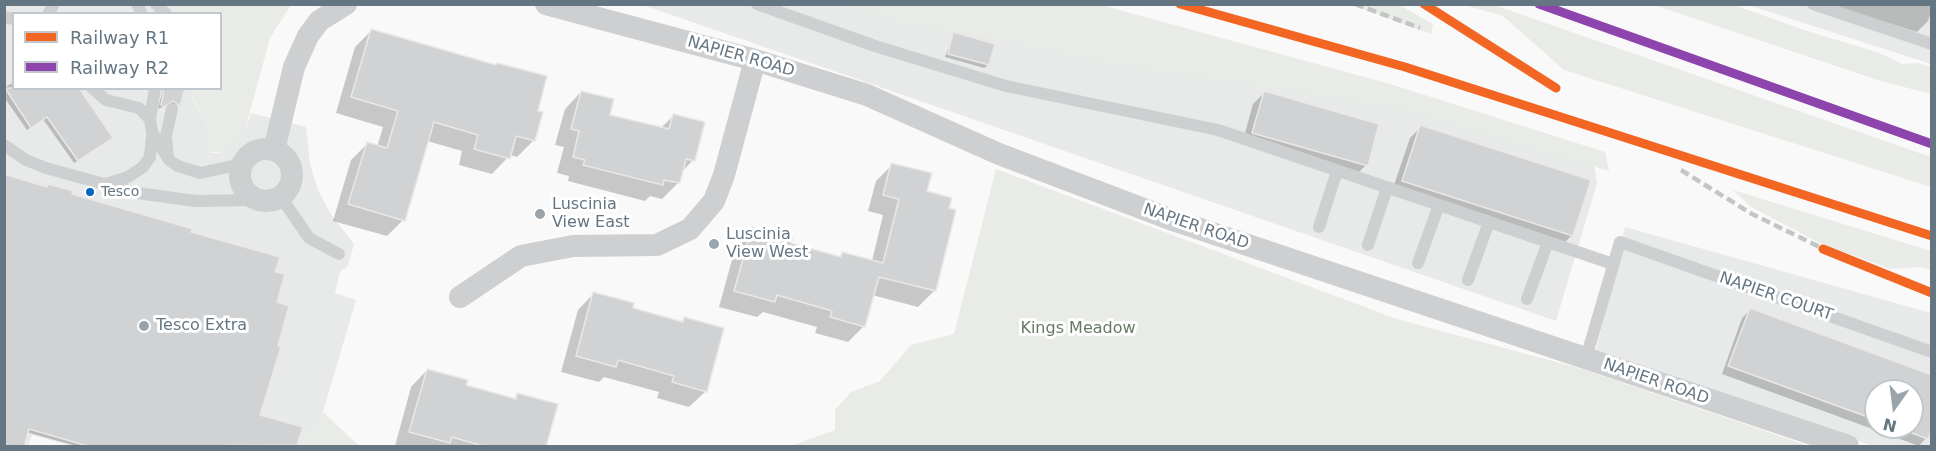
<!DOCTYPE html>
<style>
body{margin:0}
#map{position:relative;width:1936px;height:451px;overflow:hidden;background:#f9f9f9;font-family:"DejaVu Sans",sans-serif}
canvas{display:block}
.frame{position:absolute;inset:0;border:6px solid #657683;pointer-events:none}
.legend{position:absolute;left:12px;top:12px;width:210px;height:78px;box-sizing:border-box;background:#fff;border:2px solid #c1c8cd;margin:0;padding:8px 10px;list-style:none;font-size:18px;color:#657683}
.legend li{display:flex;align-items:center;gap:12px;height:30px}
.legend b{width:30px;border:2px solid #c1c8cd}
.north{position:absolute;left:1864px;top:379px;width:60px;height:60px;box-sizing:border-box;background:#fff;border:2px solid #c1c8cd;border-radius:50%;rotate:194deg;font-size:16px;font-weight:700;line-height:24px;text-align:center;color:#657683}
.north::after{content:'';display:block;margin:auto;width:21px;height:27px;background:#99a4ac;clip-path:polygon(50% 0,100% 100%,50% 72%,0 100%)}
</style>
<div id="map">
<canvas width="1936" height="451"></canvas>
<div class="frame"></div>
<ul class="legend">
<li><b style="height:8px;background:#f26522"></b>Railway R1</li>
<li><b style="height:8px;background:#8e44ad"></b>Railway R2</li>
</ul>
<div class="north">N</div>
</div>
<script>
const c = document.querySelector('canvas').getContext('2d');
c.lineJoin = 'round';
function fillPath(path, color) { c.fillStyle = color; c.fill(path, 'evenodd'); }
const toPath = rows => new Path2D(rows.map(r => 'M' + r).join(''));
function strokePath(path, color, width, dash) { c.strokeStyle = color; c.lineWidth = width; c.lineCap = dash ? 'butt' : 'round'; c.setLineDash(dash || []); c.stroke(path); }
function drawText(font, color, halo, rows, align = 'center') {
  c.font = font + ' "DejaVu Sans",sans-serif'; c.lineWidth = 6; c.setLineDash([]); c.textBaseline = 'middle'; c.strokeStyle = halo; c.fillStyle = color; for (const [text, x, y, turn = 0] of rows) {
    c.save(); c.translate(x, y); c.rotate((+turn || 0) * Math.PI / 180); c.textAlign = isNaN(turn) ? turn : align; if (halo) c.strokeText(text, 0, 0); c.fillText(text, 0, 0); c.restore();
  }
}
fillPath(toPath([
 [4,5,164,5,174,13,14,14,14,88,191,89,192,98,212,132,207,152,215,153,223,152,245,130,251,113,306,127,310,164,318,190,332,216,354,244,348,266,340,272,335,293,356,300,323,412,301,446,73,446,32,435,28,446,5,446],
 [643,5,876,5,1402,99,1594,164,1597,183,1556,321],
 [1748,5,1931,5,1931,64],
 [1625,227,1931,313,1931,446,1873,446,1596,350],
 [1876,391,1912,391,1912,427,1876,427]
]), '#e8e9e9');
fillPath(toPath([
 [164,5,291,5,270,38,245,130,236,143,223,152,207,152,212,132,190,93,191,89,220,88,220,14,174,13],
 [852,5,1101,5,1390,84,1605,152,1609,171,1399,108,1077,58,988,37,902,24],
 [1353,5,1399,5,1433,24,1431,34],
 [1464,5,1494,5,1931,157,1931,187,1564,70,1503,16],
 [1654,5,1734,5,1807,31,1880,53,1902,64,1918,63,1931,67,1931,94,1881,81],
 [996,169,1397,319,1582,369,1809,446,791,446,835,430,835,410,851,392,880,381,911,345,954,334],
 [1733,190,1931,251,1931,270,1919,267,1890,269,1818,242,1751,207],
 [323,412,359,446,301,446]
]), '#e8ebe6');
fillPath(toPath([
 [1828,4,1932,4,1932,9,1928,21,1917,32],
 [371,31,536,112,534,140,517,157,510,155,492,174,459,165,462,151,427,141,403,220,387,236,333,221,351,160,367,144,377,147,383,127,336,113,355,47],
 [954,34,988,65,984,68,945,57],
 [14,82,14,88,83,88,81,93,108,141,74,163,43,119,27,130,4,97,4,88],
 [163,88,183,88,175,109,169,104,158,109],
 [581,92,608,116,660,129,673,116,693,160,681,173,678,183,662,199,650,196,645,201,568,181,569,176,557,173,564,147,555,145,565,109],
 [1264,93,1366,165,1355,176,1242,144,1253,104],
 [1421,127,1572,235,1561,246,1392,191,1410,138],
 [892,165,926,192,934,291,918,307,872,295,864,326,848,342,815,333,817,327,763,312,757,317,719,307,736,245,752,229,789,244,838,258,843,253,872,261,883,215,868,211,876,181],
 [48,185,70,195,189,233,274,273,275,303,258,416,296,445,294,446,76,446,26,432,45,188],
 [594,293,631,309,680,323,684,318,706,391,689,407,657,398,659,392,604,377,599,382,561,372,578,310],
 [1750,310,1932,376,1926,438,1919,446,1722,374,1742,318],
 [1876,391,1912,391,1912,427,1876,427],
 [427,370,464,386,513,399,518,395,545,446,395,446,411,387]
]), '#0003');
const building = toPath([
 [371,29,496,65,497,63,547,76,538,111,543,112,535,141,516,136,510,159,474,149,478,135,434,122,405,221,348,204,367,142,387,148,398,111,351,97,371,29],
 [953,32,995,44,989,65,948,54,953,32],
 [5,88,79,88,113,138,78,161,47,117,31,128,5,88],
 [164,88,185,88,180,106,173,101,164,107,161,105,164,88],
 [581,91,614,99,610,115,669,129,673,114,705,122,695,161,686,159,680,183,664,180,663,185,583,165,585,160,573,157,579,131,571,129,581,91],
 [1264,91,1379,124,1368,166,1252,133,1264,91],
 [1420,125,1591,180,1573,236,1402,181,1420,125],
 [891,163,932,173,927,191,952,198,949,208,956,210,936,291,879,277,865,327,830,317,832,311,777,295,775,302,734,291,752,227,793,238,791,243,841,257,842,252,883,263,899,199,883,195,891,163],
 [4,174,47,187,48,184,73,191,72,194,193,229,191,232,280,257,275,272,285,274,277,302,289,306,278,346,281,347,260,415,303,427,297,445,91,447,29,429,24,447,4,447,4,174],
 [593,292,634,303,633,308,683,322,684,317,724,328,707,392,672,382,674,376,618,360,616,367,576,356,593,292],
 [1750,308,1932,375,1932,429,1928,439,1912,433,1912,391,1876,391,1876,420,1728,366,1750,308],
 [427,369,468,380,466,385,516,399,517,393,558,404,546,447,486,447,452,437,450,443,409,432,427,369]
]);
fillPath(building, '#d0d2d3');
strokePath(building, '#e8e8e8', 1.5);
strokePath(toPath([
 [137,4,142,14],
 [156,4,166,14],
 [757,4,875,46,1006,86,1218,130,1613,264],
 [1813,4,1932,44],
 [48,14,54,4],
 [4,17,14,19],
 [92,88,106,100,139,108,150,119],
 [155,88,150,119,152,132,169,160,178,166,200,173,242,164],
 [4,145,26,160,46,168,137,193,196,201,256,200],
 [168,158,166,136,172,109],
 [106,184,128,177,143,167,150,157,152,136],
 [281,197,309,238,339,254],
 [1319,227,1337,171],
 [1368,245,1387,188],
 [1418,263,1439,205],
 [1468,280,1489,222],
 [1527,299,1548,242],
 [1586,358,1620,242,1932,352]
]), '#cecfd0', 12);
strokePath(toPath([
 [546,4,755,60,867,95,999,154,1170,219,1848,446],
 '240 175a26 26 0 1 1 52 0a26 26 0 1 1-52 0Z',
 [274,150,294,67,308,36,319,21,346,4],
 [460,297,521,256,573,246,657,245,690,229,714,201,724,175,755,60]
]), '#cecfd0', 22);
strokePath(toPath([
 [1355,4,1420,28],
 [1424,4,1467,31],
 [1681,170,1752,214,1828,251,1932,293]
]), '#c3c5c6', 4.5, [9, 4.5]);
strokePath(toPath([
 [1180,4,1405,67,1932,236],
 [1424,4,1556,88],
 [1823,249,1932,293]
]), '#f26522', 9);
strokePath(toPath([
 [1539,4,1932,144]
]), '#8e44ad', 9);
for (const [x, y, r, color] of [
 [90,192,5,"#0065bd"],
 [540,214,6,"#99a4ac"],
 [714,244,6,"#99a4ac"],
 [144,326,6,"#99a4ac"]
]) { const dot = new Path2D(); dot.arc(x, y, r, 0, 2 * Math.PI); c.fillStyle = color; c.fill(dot); strokePath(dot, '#fff', 2); }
drawText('14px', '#657683', '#fff', [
 ["Tesco",101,192]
], 'left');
drawText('16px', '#657683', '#fff', [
 ["NAPIER ROAD",741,57,16],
 ["NAPIER ROAD",1196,227,19],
 ["NAPIER COURT",1776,297,19],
 ["NAPIER ROAD",1656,382,19]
]);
drawText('16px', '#657683', '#fff', [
 ["Luscinia",552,205],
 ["View East",552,223],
 ["Luscinia",726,235],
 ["View West",726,253],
 ["Tesco Extra",156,326]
], 'left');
drawText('16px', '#687a64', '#fff', [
 ["Kings Meadow",1078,329]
]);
</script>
